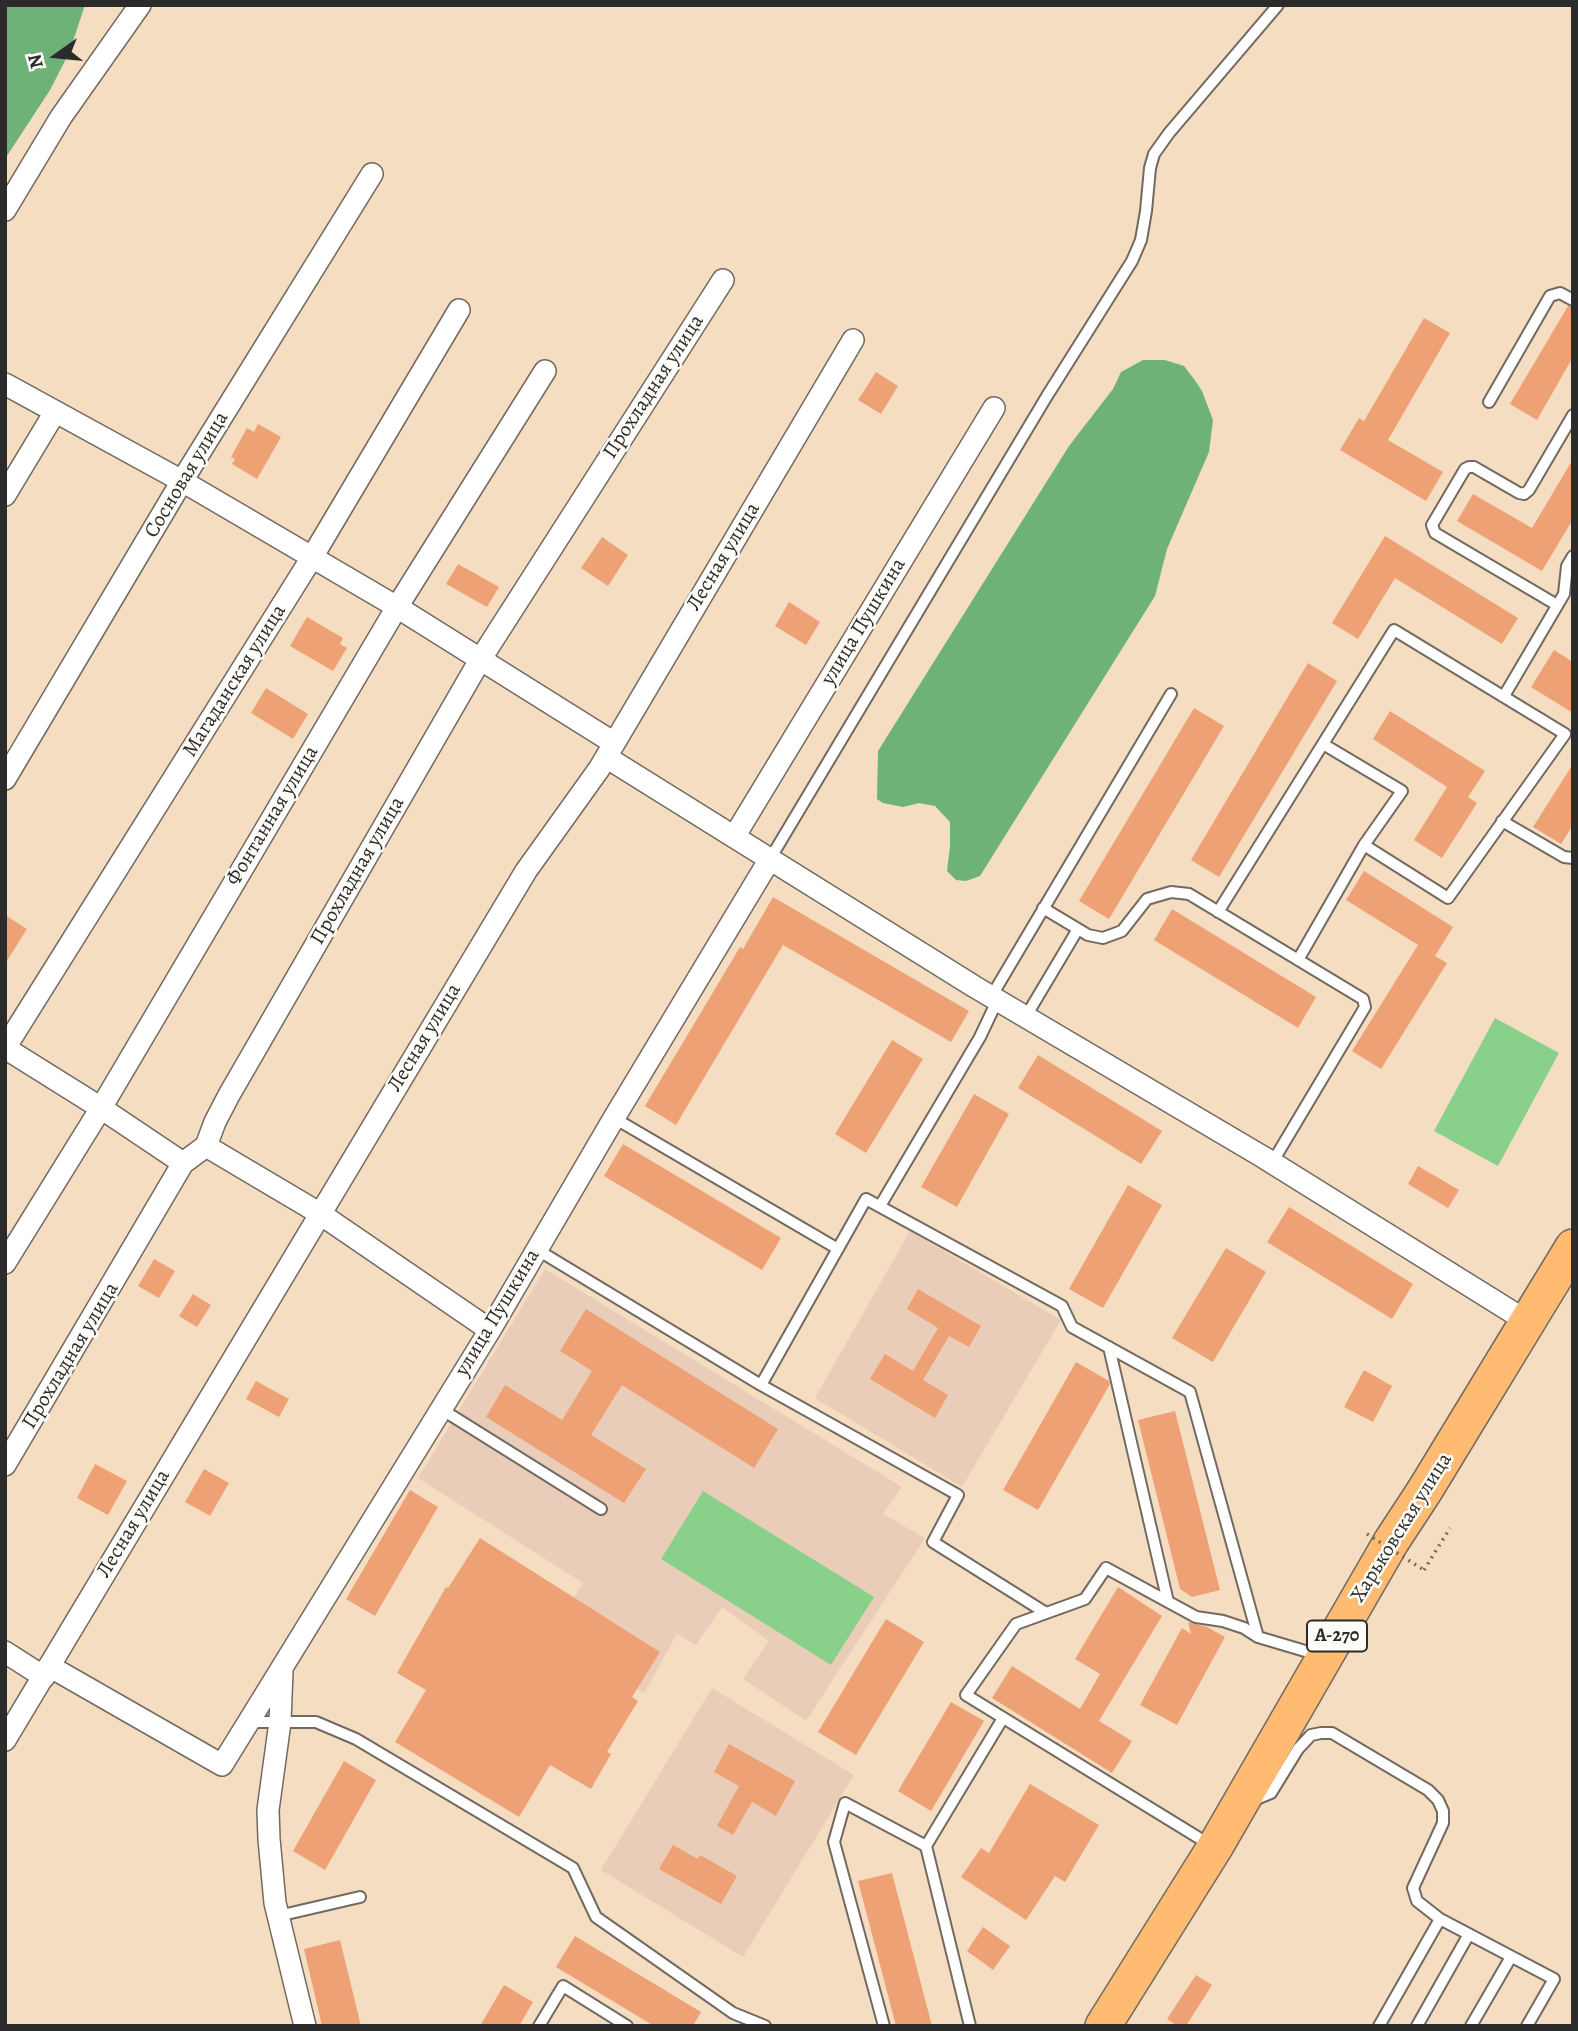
<!DOCTYPE html>
<meta charset="utf-8">
<style>
body{margin:0}
#map{position:relative;width:1578px;height:2031px;overflow:hidden;background:#f5ddc2;font-family:Alegreya,serif}
canvas{display:block}
.frame{position:absolute;inset:0;border:7px solid #2b2b2b;pointer-events:none}
.north{position:absolute;left:21px;top:21px;width:70px;height:70px;-webkit-text-stroke:5px #fdfcf7;paint-order:stroke;rotate:255deg;font-size:19px;font-weight:700;line-height:28px;text-align:center;color:#2b2b2b}
.north::after{content:'';display:block;margin:auto;width:24px;height:32px;background:#2b2b2b;clip-path:polygon(50% 0,100% 100%,50% 72%,0 100%)}
</style>
<div id="map">
<canvas width="1578" height="2031"></canvas>
<div class="frame"></div>
<div class="north">N</div>
</div>
<script>
const c = document.querySelector('canvas').getContext('2d');
c.lineJoin = 'round';
function fillPath(path, color) { c.fillStyle = color; c.fill(path, 'evenodd'); }
const toPath = rows => new Path2D(rows.map(r => 'M' + r).join(''));
function strokePath(path, color, width, dash) { c.strokeStyle = color; c.lineWidth = width; c.lineCap = dash ? 'butt' : 'round'; c.setLineDash(dash || []); c.stroke(path); }
function drawText(font, color, halo, rows, align = 'center') {
  c.font = font + ' Alegreya,serif'; c.lineWidth = 5; c.setLineDash([]); c.textBaseline = 'middle'; c.strokeStyle = halo; c.fillStyle = color; for (const [text, x, y, turn = 0] of rows) {
    c.save(); c.translate(x, y); c.rotate((+turn || 0) * Math.PI / 180); c.textAlign = isNaN(turn) ? turn : align; if (halo) c.strokeText(text, 0, 0); c.fillText(text, 0, 0); c.restore();
  }
}
fillPath(toPath([
 [910,1231,1061,1320,962,1487,815,1398],
 [545,1269,902,1487,883,1514,925,1538,806,1721,743,1679,769,1641,722,1607,696,1645,677,1634,644,1693,549,1635,583,1583,418,1478],
 [712,1688,854,1775,743,1957,601,1870]
]), '#eacdb8');
fillPath(toPath([
 [1495,1018,1559,1053,1498,1166,1434,1131],
 [703,1491,874,1597,831,1665,661,1559]
]), '#89d08b');
fillPath(toPath([
 [5,5,85,5,69,53,50,90,5,159],
 [1143,360,1165,360,1184,366,1194,379,1202,391,1213,420,1209,452,1167,549,1155,596,980,876,966,881,956,880,947,871,950,846,950,822,935,806,919,803,903,807,883,803,877,799,878,751,1069,446,1113,389,1121,372]
]), '#6eb277');
fillPath(toPath([
 [1568,306,1573,308,1573,357,1537,420,1510,404],
 [1424,318,1450,333,1388,440,1443,472,1426,501,1340,450,1359,418,1364,421],
 [876,372,898,386,881,414,858,400],
 [258,424,281,437,257,479,232,464,235,459,231,457,247,428,254,432],
 [1573,459,1573,519,1542,571,1457,521,1473,494,1532,528],
 [1385,536,1518,618,1502,644,1395,578,1358,639,1332,623],
 [602,537,628,555,608,586,581,568],
 [458,564,499,587,487,607,446,584],
 [789,602,820,622,806,645,775,626],
 [307,617,343,638,340,644,347,648,333,671,290,646],
 [1554,650,1573,662,1573,713,1531,687],
 [1308,663,1337,681,1219,877,1191,860],
 [266,688,308,714,293,739,251,713],
 [1194,708,1224,726,1109,919,1079,901],
 [1390,711,1485,771,1468,797,1477,803,1442,858,1414,840,1447,787,1373,739],
 [1573,764,1573,825,1561,844,1533,827],
 [1364,871,1453,927,1435,956,1447,963,1381,1069,1352,1051,1418,945,1346,900],
 [773,897,969,1011,951,1042,783,945,676,1125,645,1106,740,947,743,949],
 [1172,909,1316,997,1298,1028,1154,940],
 [5,915,27,929,5,964],
 [892,1040,923,1059,866,1153,835,1134],
 [1038,1055,1162,1131,1141,1164,1018,1088],
 [974,1094,1009,1114,957,1207,921,1187],
 [623,1144,781,1238,762,1270,604,1176],
 [1418,1166,1459,1190,1448,1208,1408,1184],
 [1128,1185,1162,1205,1103,1308,1069,1289],
 [1289,1207,1413,1284,1392,1319,1267,1242],
 [1226,1248,1266,1272,1213,1362,1172,1338],
 [154,1259,175,1271,159,1298,138,1286],
 [918,1289,981,1326,969,1347,949,1336,923,1380,948,1395,935,1418,870,1379,885,1354,913,1371,938,1328,907,1309],
 [193,1294,211,1305,197,1327,179,1316],
 [586,1309,778,1429,754,1468,622,1385,591,1435,646,1469,624,1503,486,1417,505,1385,562,1420,592,1371,560,1351],
 [1076,1362,1109,1381,1110,1384,1038,1510,1003,1490],
 [1364,1370,1392,1386,1373,1422,1344,1407],
 [256,1381,289,1399,279,1417,246,1399],
 [1175,1411,1220,1590,1192,1597,1180,1589,1138,1420],
 [95,1464,127,1481,108,1515,77,1498],
 [204,1469,229,1483,210,1516,185,1502],
 [410,1490,438,1507,375,1616,346,1599],
 [480,1538,660,1652,632,1697,638,1701,607,1752,611,1754,591,1789,550,1765,519,1817,395,1742,426,1690,397,1673,446,1587,448,1588],
 [1118,1587,1162,1616,1099,1721,1132,1741,1112,1773,992,1698,1012,1666,1080,1709,1100,1674,1075,1659],
 [886,1619,924,1642,856,1755,818,1732],
 [1188,1622,1207,1627,1225,1637,1177,1725,1140,1705,1182,1628,1191,1634],
 [951,1702,984,1721,931,1811,898,1791],
 [729,1744,795,1781,776,1816,752,1802,733,1835,717,1826,739,1786,714,1772],
 [344,1761,376,1780,325,1870,293,1851],
 [1030,1784,1099,1825,1065,1882,1055,1876,1026,1920,961,1877,981,1848,989,1853],
 [673,1845,698,1859,700,1855,737,1876,721,1904,659,1869],
 [892,1873,932,2026,896,2026,858,1881],
 [983,1927,1010,1946,993,1970,967,1951],
 [575,1936,701,2012,693,2026,654,2026,556,1967],
 [340,1940,361,2026,322,2026,304,1949],
 [1196,1975,1212,1985,1186,2026,1177,2026,1167,2019],
 [504,1985,533,2002,519,2026,480,2026]
]), '#eea175');
const service = toPath([
 [1489,402,1550,296,1560,293,1573,300],
 [1557,605,1435,533,1432,525,1465,469,1469,467,1474,467,1519,493,1524,494,1529,490,1573,415],
 [1504,696,1564,594,1567,566,1573,556],
 [1502,821,1564,857,1573,858],
 [770,859,1047,396,1132,261,1141,240,1146,211,1150,168,1154,154,1169,133,1278,5],
 [1043,908,1088,935,1103,938,1122,931,1147,899,1171,892,1189,894,1363,999,1365,1007,1272,1163],
 [1218,912,1394,630,1565,734,1448,898,1364,845],
 [1298,960,1364,845,1402,791,1323,744],
 [991,997,1171,694],
 [1025,1018,1078,929],
 [614,1118,838,1249],
 [880,1206,980,1037,997,1001],
 [536,1249,761,1385],
 [1109,1347,1168,1602],
 [441,1409,601,1509],
 [1046,1613,933,1542,958,1495,761,1385,866,1199,1062,1306,1072,1327,1190,1392,1258,1637],
 [249,1722,316,1722,356,1739,573,1868,596,1917,733,2013,765,2026],
 [1254,1800,1271,1793,1298,1749,1311,1735,1321,1733,1332,1733,1428,1790,1438,1800,1443,1811,1443,1823,1413,1888,1417,1901,1440,1919],
 [1212,1846,966,1695,1016,1624,1085,1599,1106,1568,1196,1617,1223,1621,1244,1628,1258,1637,1322,1656],
 [278,1916,360,1897],
 [539,2026,563,1986,627,2026],
 [884,2026,834,1842,845,1803,926,1846],
 [970,2026,926,1846,1003,1718],
 [1379,2026,1440,1919,1554,1979,1527,2026],
 [1417,2026,1469,1934],
 [1471,2026,1511,1957]
]);
const minor = toPath([
 [5,210,61,117,140,5],
 [5,384,182,481,397,607,614,743],
 [5,495,55,412],
 [606,757,975,987,1263,1157,1528,1322],
 [5,779,182,481,372,174],
 [734,837,994,408],
 [5,1048,311,559,459,310],
 [5,1048,101,1108,183,1163],
 [206,1146,319,1213,490,1330],
 [5,1263,101,1108,397,607,545,371],
 [5,1465,183,1163,206,1146,215,1122,229,1095,480,660,723,280],
 [5,1652,44,1677],
 [49,1666,222,1765,490,1330,614,1118,770,859],
 [282,1671,280,1722,268,1810,269,1839,275,1903,305,2026],
 [5,1740,526,871,599,769,853,340]
]);
const trunk = toPath([
 [1103,2026,1215,1847,1391,1542,1425,1490,1573,1247]
]);
strokePath(service, '#726960', 14);
strokePath(minor, '#726960', 24);
strokePath(trunk, '#726960', 38);
strokePath(toPath([
 [1424,1570,1450,1528]
]), '#726960', 3.5, [2, 5]);
strokePath(service, '#fff', 10);
strokePath(minor, '#fff', 21);
strokePath(trunk, '#ffbb71', 35);
strokePath(toPath([
 [1367,1534,1424,1570]
]), '#726960', 3.5, [2, 5]);
for (const [x, y, w] of [
 [1337,1636,60]
]) { const box = new Path2D(); box.roundRect(x - w / 2, y - 15.5, w, 31, 5); c.fillStyle = '#fdfcf7'; c.fill(box); strokePath(box, '#2b2b2b', 2); }
drawText('bold 19px', '#2b2b2b', null, [
 ["А-270",1337,1636]
]);
drawText('21px', '#2b2b2b', '#fdfcf7', [
 ["Прохладная улица",654,387,-57],
 ["Сосновая улица",187,475,-59],
 ["Лесная улица",724,557,-59],
 ["улица Пушкина",864,622,-59],
 ["Магаданская улица",235,681,-58],
 ["Фонтанная улица",273,816,-59],
 ["Прохладная улица",358,871,-60],
 ["Лесная улица",425,1038,-59],
 ["улица Пушкина",498,1313,-59],
 ["Прохладная улица",71,1356,-59],
 ["Лесная улица",134,1524,-59],
 ["Харьковская улица",1402,1528,-58]
]);
</script>
